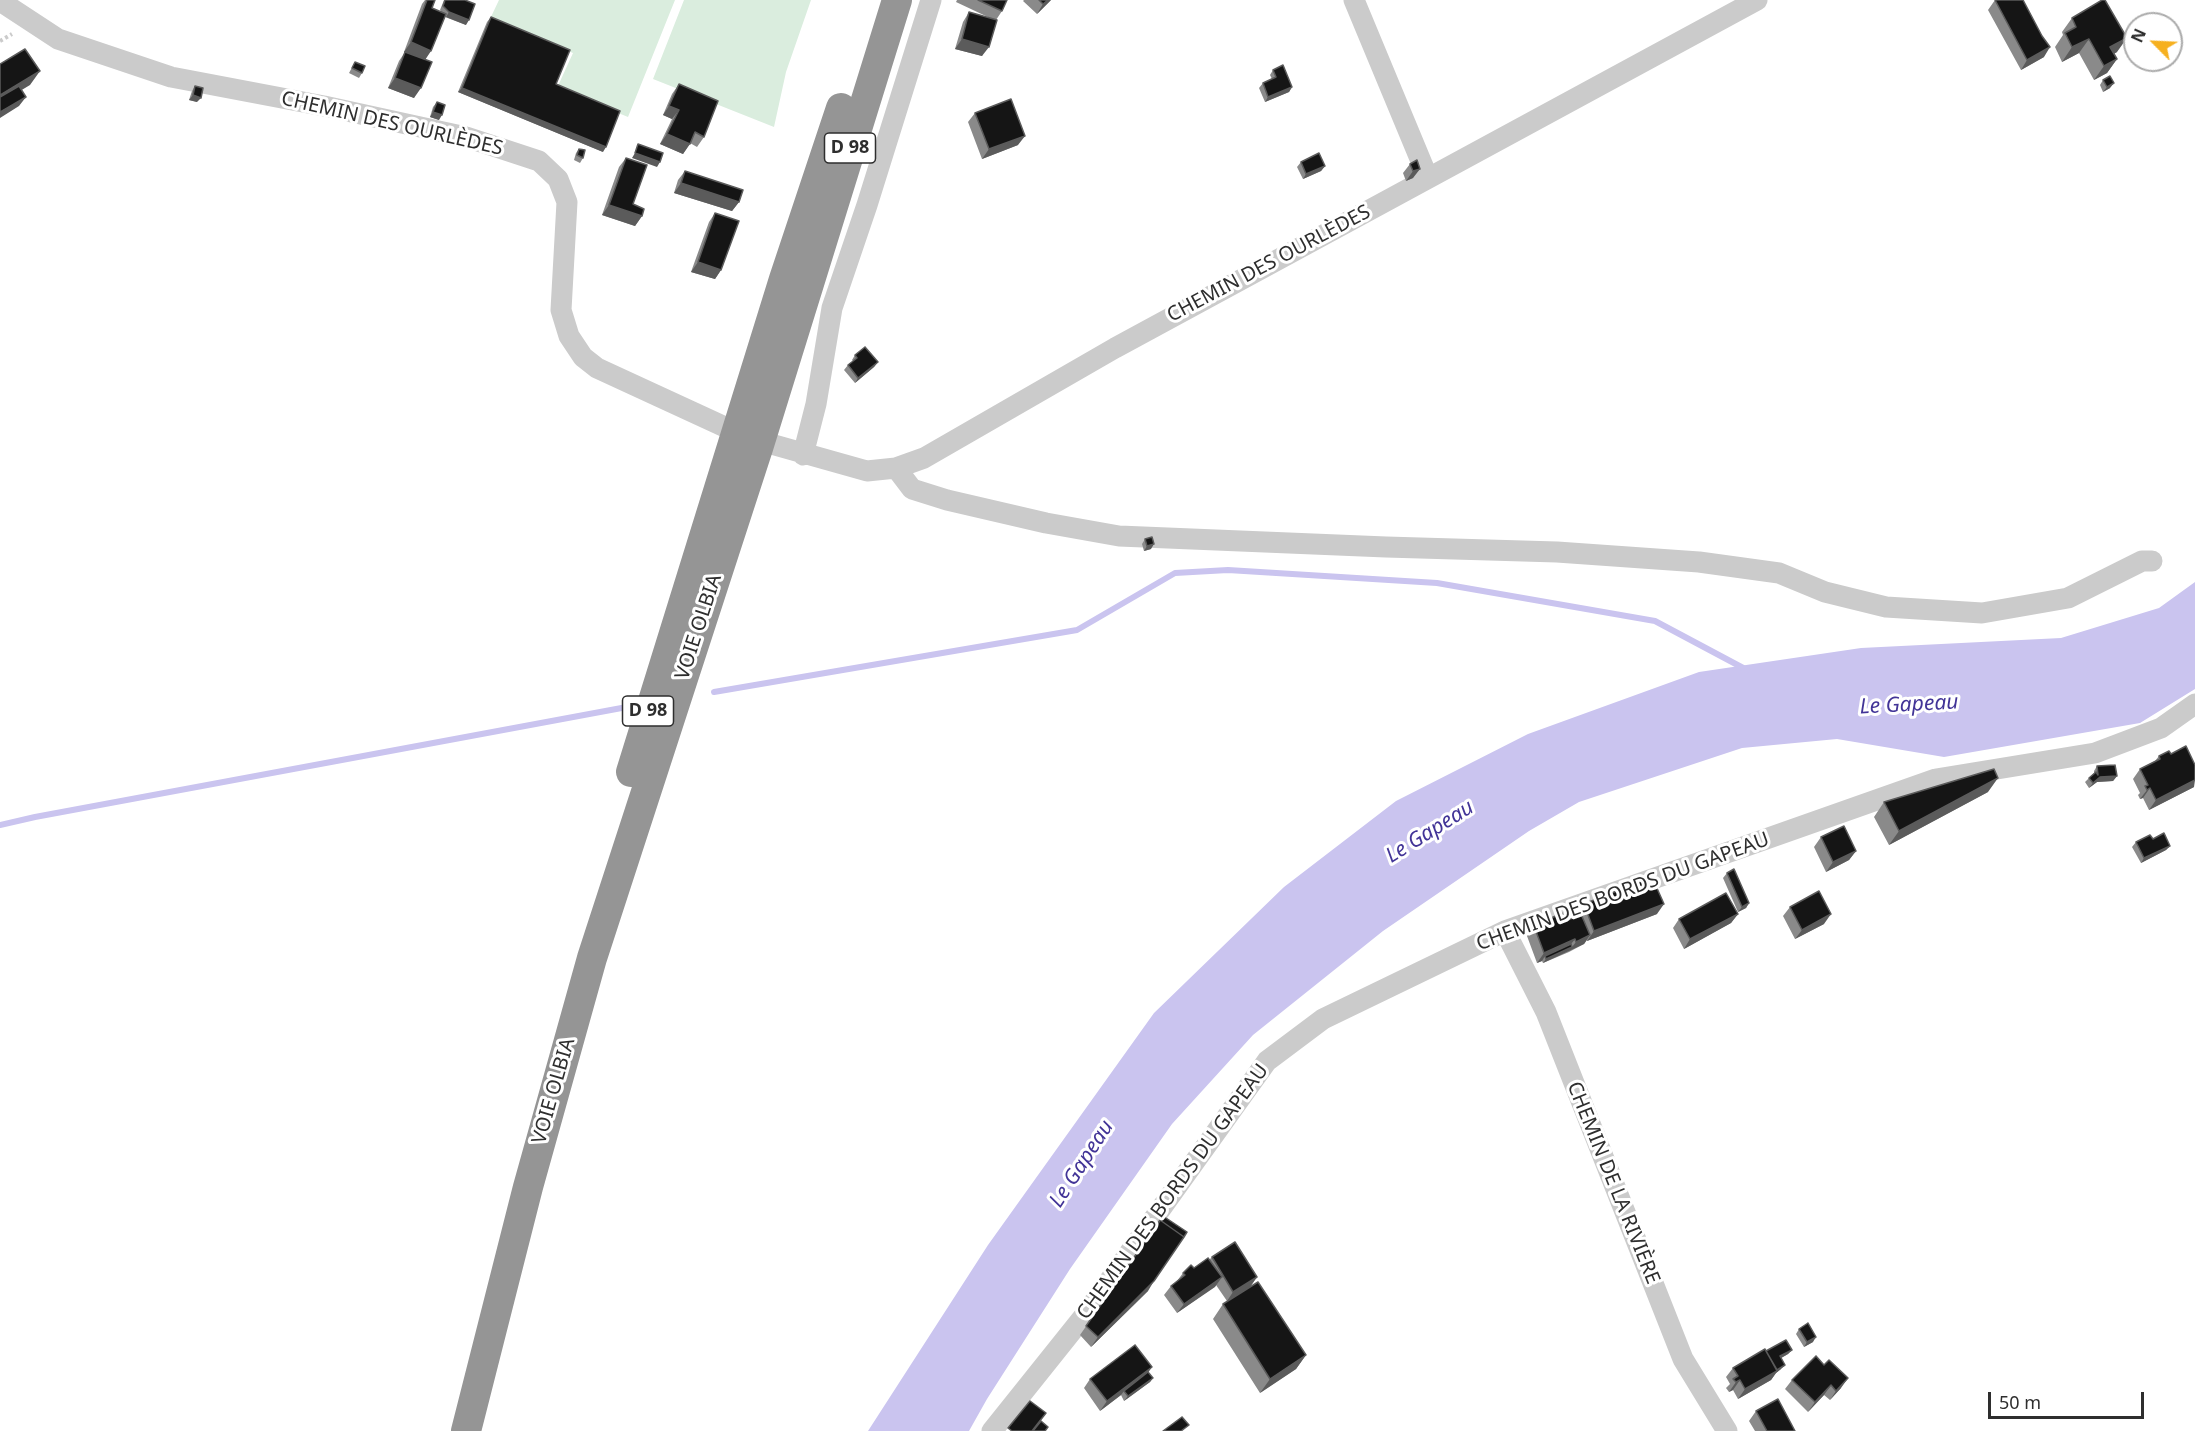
<!DOCTYPE html>
<meta charset="utf-8">
<style>
body{margin:0}
#map{position:relative;width:2195px;height:1431px;overflow:hidden;background:#fff;font-family:"Noto Sans",sans-serif}
canvas{display:block}
.north{position:absolute;left:2123px;top:12px;width:60px;height:60px;box-sizing:border-box;background:#fff;border:2px solid #ababab;border-radius:50%;rotate:294deg;font-size:16px;font-weight:700;line-height:24px;text-align:center;color:#2e2e2e}
.north::after{content:'';display:block;margin:auto;width:21px;height:27px;background:#f6b01f;clip-path:polygon(50% 0,100% 100%,50% 72%,0 100%)}
.scale{position:absolute;left:1988px;top:1392px;width:156px;height:27px;box-sizing:border-box;border:3px solid #2e2e2e;border-top:0;padding-left:8px;font-size:18px;line-height:21px;white-space:nowrap;color:#2e2e2e;-webkit-text-stroke:4px #fff;paint-order:stroke}
</style>
<div id="map">
<canvas width="2195" height="1431"></canvas>
<div class="north">N</div>
<div class="scale">50 m</div>
</div>
<script>
const c = document.querySelector('canvas').getContext('2d');
c.lineJoin = 'round';
function fillPath(path, color) { c.fillStyle = color; c.fill(path, 'evenodd'); }
const toPath = rows => new Path2D(rows.map(r => 'M' + r).join(''));
function strokePath(path, color, width, dash) { c.strokeStyle = color; c.lineWidth = width; c.lineCap = dash ? 'butt' : 'round'; c.setLineDash(dash || []); c.stroke(path); }
function drawText(font, color, halo, rows, align = 'center') {
  c.font = font + ' "Noto Sans",sans-serif'; c.lineWidth = 6; c.setLineDash([]); c.textBaseline = 'middle'; c.strokeStyle = halo; c.fillStyle = color; for (const [text, x, y, turn = 0] of rows) {
    c.save(); c.translate(x, y); c.rotate((+turn || 0) * Math.PI / 180); c.textAlign = isNaN(turn) ? turn : align; if (halo) c.strokeText(text, 0, 0); c.fillText(text, 0, 0); c.restore();
  }
}
fillPath(toPath([
 [499,0,675,0,628,117,557,88,573,53,490,19],
 [684,0,811,0,786,72,774,127,653,79]
]), '#daedde');
fillPath(toPath([
 [2195,582,2195,689,2140,723,1944,757,1837,739,1742,748,1579,802,1529,831,1383,931,1253,1035,1172,1124,1070,1269,987,1399,969,1431,868,1431,988,1245,1154,1013,1284,887,1396,801,1528,734,1699,672,1861,648,2061,638,2159,608]
]), '#cac4ef');
strokePath(toPath([
 [714,692,1077,630,1175,573,1228,570,1437,583,1655,621,1747,670],
 [0,825,35,817,627,707]
]), '#cac4ef', 6);
strokePath(toPath([
 [0,41,12,34]
]), '#cbcbcb', 4, [3, 3]);
strokePath(toPath([
 [1354,0,1428,178],
 [0,1,58,39,171,77,324,106,466,137,539,161,558,179,567,202,561,310,569,336,583,357,597,368,725,427],
 [771,444,867,471,896,468,924,458,1115,348,1757,0],
 [803,455,816,404,832,308,867,205,931,0],
 [896,468,912,489,947,500,1046,523,1119,536,1386,547,1557,552,1699,562,1779,573,1825,592,1886,607,1982,613,2068,598,2142,561,2152,561],
 [1505,931,1546,1012,1683,1359,1727,1431],
 [992,1431,1084,1316,1267,1061,1323,1019,1505,931,1936,779,2095,753,2161,728,2195,704]
]), '#cbcbcb', 21);
strokePath(toPath([
 [631,772,784,279,841,108],
 [466,1431,528,1187,592,958,758,448,897,0]
]), '#959595', 30);
fillPath(toPath([
 [425,0,435,0,432,8,442,13,440,10,444,0,465,0,466,25,445,17,425,60,414,98,388,88,399,61,405,52,404,52,422,4],
 [957,0,1007,0,1002,11,996,20,982,56,955,49,963,22,969,12,990,18,956,2],
 [1024,0,1051,0,1037,14,1023,1],
 [1995,0,2044,57,2021,70,1988,10],
 [491,17,556,84,603,152,458,92,487,22],
 [2072,18,2117,52,2114,54,2117,59,2107,73,2094,80,2079,53,2062,62,2055,47,2063,35,2062,32],
 [355,62,362,73,359,78,349,73],
 [1273,70,1292,87,1289,92,1265,102,1259,88,1263,83,1272,79,1270,75],
 [2103,80,2110,88,2103,92,2100,85],
 [679,84,704,137,697,147,690,143,683,154,660,144,672,119,663,115,672,94],
 [195,86,197,102,189,100,192,91],
 [437,102,439,120,430,117,433,107],
 [975,113,1018,145,982,159,968,122],
 [579,149,583,158,580,163,574,160,576,153],
 [626,158,633,204,642,216,635,226,602,215,619,167],
 [1417,160,1413,178,1406,181,1403,173,1410,164],
 [1301,162,1325,166,1321,171,1303,179,1297,167],
 [685,171,739,202,732,211,674,193,678,180],
 [715,213,721,270,715,279,691,272,709,222],
 [855,355,878,362,874,367,855,383,844,370,848,365,853,361,852,360],
 [1145,539,1151,549,1144,551,1142,544],
 [2159,756,2194,787,2149,810,2143,798,2140,799,2138,795,2140,793,2133,779,2140,769,2155,761],
 [2097,766,2117,776,2113,781,2097,782,2089,788,2085,782,2094,773,2094,771],
 [1988,792,1889,845,1874,817,1884,802],
 [1821,837,1856,851,1849,860,1826,872,1814,847],
 [2153,839,2170,846,2166,850,2141,863,2132,847,2136,842],
 [1727,873,1749,903,1746,908,1738,912,1723,878],
 [1584,904,1657,914,1587,941,1587,940,1584,944,1569,952,1543,963,1542,961,1537,963,1527,936,1534,926,1567,921,1578,916,1577,914],
 [1790,907,1824,924,1795,939,1783,916],
 [1738,914,1731,923,1684,949,1673,928,1679,919],
 [1153,1230,1148,1291,1091,1347,1080,1335],
 [1212,1257,1257,1277,1250,1287,1227,1301,1216,1285,1177,1313,1164,1295,1171,1286,1177,1281,1183,1273,1209,1260],
 [1223,1304,1306,1355,1296,1369,1260,1393,1213,1319],
 [1799,1329,1813,1342,1804,1347,1796,1334],
 [1792,1350,1788,1354,1781,1358,1781,1369,1776,1373,1771,1380,1738,1399,1733,1390,1729,1392,1726,1388,1730,1384,1726,1377,1733,1368,1766,1351],
 [1824,1365,1841,1388,1830,1400,1824,1395,1808,1412,1785,1389,1792,1380],
 [1152,1367,1148,1372,1153,1378,1150,1382,1124,1401,1121,1395,1100,1411,1084,1388,1090,1379],
 [1756,1411,1795,1431,1755,1431,1749,1421]
]), '#8a8a8a');
fillPath(toPath([
 [1048,0,1051,0,1037,14,1043,4],
 [449,12,469,20,466,25,446,17],
 [2127,38,2117,52,2100,61,2110,47],
 [962,39,989,47,982,56,955,49],
 [2089,39,2079,53,2062,62,2072,47],
 [411,42,431,51,425,60,404,52],
 [2050,47,2044,57,2021,70,2027,60],
 [2117,59,2107,73,2094,80,2104,66],
 [40,71,30,85,0,103,0,95],
 [395,78,421,88,414,98,388,88],
 [2114,83,2110,88,2103,92,2107,87],
 [1292,87,1289,92,1265,102,1268,97],
 [462,88,606,147,603,152,458,92],
 [193,95,201,98,197,102,189,100],
 [26,97,19,106,0,118,0,112],
 [669,106,679,110,672,119,663,115],
 [433,112,442,115,439,120,430,117],
 [667,134,690,144,683,154,660,144],
 [1025,136,1018,145,982,159,989,149],
 [635,153,660,162,657,167,632,158],
 [1325,166,1321,171,1303,179,1306,174],
 [1420,169,1413,178,1406,181,1413,171],
 [681,183,739,202,732,211,674,193],
 [609,205,642,216,635,226,602,215],
 [698,262,721,270,715,279,691,272],
 [878,362,874,367,855,383,858,378],
 [1154,544,1151,549,1144,551,1147,546],
 [2117,776,2113,781,2097,782,2089,788,2093,783,2100,777],
 [1998,778,1988,792,1889,845,1899,831],
 [2195,780,2194,787,2149,810,2156,800],
 [2150,788,2143,798,2140,799,2147,790],
 [2170,846,2166,850,2141,863,2144,858],
 [1856,851,1849,860,1826,872,1833,862],
 [1749,903,1746,908,1738,912,1742,907],
 [1664,904,1657,914,1587,941,1594,931],
 [1738,914,1731,923,1684,949,1690,939],
 [1831,914,1824,924,1795,939,1802,930],
 [1590,935,1584,944,1543,963,1546,959,1545,956,1542,961,1537,963,1544,953,1575,939,1568,948,1572,947,1576,942],
 [1222,1277,1215,1287,1177,1313,1184,1304],
 [1257,1277,1250,1287,1227,1301,1233,1292],
 [1154,1281,1148,1291,1091,1347,1098,1337],
 [1816,1337,1813,1342,1804,1347,1807,1342],
 [1792,1350,1788,1354,1776,1361,1780,1356],
 [1306,1355,1296,1369,1260,1393,1270,1379],
 [1785,1365,1781,1369,1776,1373,1771,1380,1738,1399,1745,1389],
 [1152,1367,1145,1377,1124,1391,1121,1395,1100,1411,1107,1401],
 [1153,1378,1150,1382,1124,1401,1128,1396],
 [1848,1378,1841,1388,1830,1400,1836,1391],
 [1740,1380,1733,1390,1729,1392,1736,1382],
 [1831,1385,1824,1395,1808,1412,1815,1402]
]), '#5b5b5b');
const building = toPath([
 [427,0,435,0,432,8,446,14,431,51,411,42,427,0],
 [445,0,465,0,475,4,469,20,449,12,443,6,445,0],
 [978,0,1007,0,1002,11,978,0],
 [1039,0,1048,0,1043,4,1039,0],
 [1995,0,2023,0,2042,36,2050,47,2027,60,1995,0],
 [2102,0,2105,0,2127,38,2110,47,2117,59,2104,66,2089,39,2072,47,2065,33,2076,27,2072,18,2102,0],
 [969,12,997,20,989,47,962,39,969,12],
 [491,17,570,50,556,84,620,111,606,147,462,88,491,17],
 [25,49,40,71,0,95,0,64,25,49],
 [405,52,432,62,421,88,395,78,405,52],
 [355,62,365,66,362,73,352,68,355,62],
 [1283,65,1292,87,1268,97,1263,83,1276,77,1273,70,1283,65],
 [2110,76,2114,83,2107,87,2103,80,2110,76],
 [679,84,718,101,704,137,695,132,690,144,667,134,679,110,669,106,679,84],
 [19,86,26,97,0,112,0,97,19,86],
 [195,86,203,88,201,98,193,95,195,86],
 [1011,99,1025,136,989,149,975,113,1011,99],
 [437,102,445,105,442,115,433,112,437,102],
 [638,144,663,153,660,162,635,153,638,144],
 [579,149,585,150,583,158,577,155,579,149],
 [1319,153,1325,166,1306,174,1301,162,1319,153],
 [626,158,647,165,633,204,644,209,642,216,609,205,626,158],
 [1417,160,1420,169,1413,171,1410,164,1417,160],
 [685,171,743,190,739,202,681,183,685,171],
 [715,213,739,221,721,270,698,262,715,213],
 [865,347,878,362,858,378,848,365,857,358,855,355,865,347],
 [1152,537,1154,544,1147,546,1145,539,1152,537],
 [2186,746,2195,765,2195,780,2156,800,2150,788,2147,790,2145,786,2148,785,2140,769,2160,759,2159,756,2169,751,2171,754,2186,746],
 [2115,765,2117,776,2100,777,2093,783,2089,778,2096,772,2098,775,2097,766,2115,765],
 [1994,769,1998,778,1899,831,1884,802,1994,769],
 [1844,826,1856,851,1833,862,1821,837,1844,826],
 [2164,833,2170,846,2144,858,2136,842,2150,835,2153,839,2164,833],
 [1734,869,1749,903,1742,907,1727,873,1734,869],
 [1652,877,1664,904,1594,931,1584,904,1652,877],
 [1819,891,1831,914,1802,930,1790,907,1819,891],
 [1726,893,1738,914,1690,939,1679,919,1726,893],
 [1562,913,1566,921,1581,914,1590,935,1576,942,1575,939,1544,953,1534,926,1562,913],
 [1571,944,1572,947,1546,959,1545,956,1571,944],
 [1163,1216,1187,1232,1184,1237,1160,1220,1157,1225,1163,1216],
 [1160,1220,1184,1237,1154,1281,1098,1337,1086,1326,1160,1220],
 [1235,1242,1257,1277,1233,1292,1212,1257,1235,1242],
 [1208,1258,1222,1277,1184,1304,1171,1286,1185,1275,1183,1273,1191,1265,1194,1268,1208,1258],
 [1258,1282,1306,1355,1270,1379,1223,1304,1258,1282],
 [1808,1323,1816,1337,1807,1342,1799,1329,1808,1323],
 [1786,1340,1792,1350,1780,1356,1785,1365,1777,1370,1766,1351,1786,1340],
 [1135,1345,1152,1367,1107,1401,1090,1379,1135,1345],
 [1765,1349,1777,1371,1745,1389,1740,1380,1736,1382,1733,1379,1738,1376,1733,1368,1765,1349],
 [1816,1356,1824,1365,1829,1360,1848,1378,1836,1391,1831,1385,1815,1402,1792,1380,1816,1356],
 [1148,1372,1153,1378,1128,1396,1124,1391,1148,1372],
 [1778,1399,1795,1431,1767,1431,1756,1411,1778,1399],
 [1030,1401,1046,1413,1032,1431,1012,1431,1008,1428,1030,1401],
 [1182,1417,1189,1425,1181,1431,1163,1431,1182,1417],
 [1041,1421,1048,1427,1045,1431,1033,1431,1041,1421]
]);
fillPath(building, '#151515');
strokePath(building, '#5b5b5b', 1.5);
for (const [x, y, w] of [
 [850,148,51],
 [648,711,51]
]) { const box = new Path2D(); box.roundRect(x - w / 2, y - 15, w, 30, 4.5); c.fillStyle = '#fff'; c.fill(box); strokePath(box, '#2e2e2e', 1.5); }
drawText('bold 18px', '#2e2e2e', null, [
 ["D 98",850,148],
 ["D 98",648,711]
]);
drawText('20px', '#2e2e2e', '#fff', [
 ["CHEMIN DES OURLÈDES",392,124,13],
 ["CHEMIN DES OURLÈDES",1269,264,-28],
 ["VOIE OLBIA",699,627,-72],
 ["CHEMIN DES BORDS DU GAPEAU",1623,892,-20],
 ["VOIE OLBIA",554,1091,-74],
 ["CHEMIN DE LA RIVIÈRE",1613,1183,68],
 ["CHEMIN DES BORDS DU GAPEAU",1173,1192,-54]
]);
drawText('italic 21px', '#423497', '#fff', [
 ["Le Gapeau",1909,705,-3],
 ["Le Gapeau",1430,832,-32],
 ["Le Gapeau",1082,1164,-57]
]);
</script>
